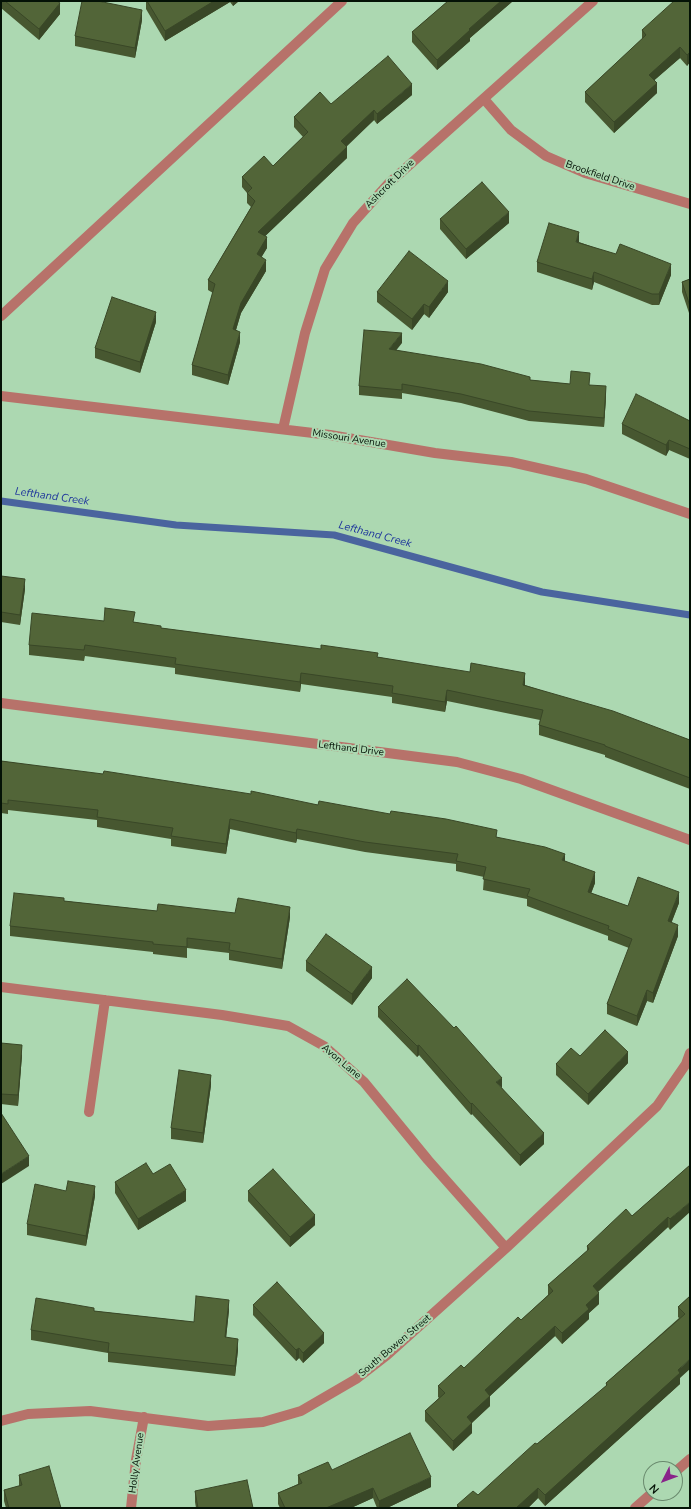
<!DOCTYPE html>
<style>
body{margin:0}
#map{position:relative;width:691px;height:1509px;overflow:hidden;background:#acd8b1;font-family:"Nunito Sans",sans-serif}
canvas{display:block}
.frame{position:absolute;inset:0;border:2px solid #041206;pointer-events:none}
.north{position:absolute;left:643px;top:1461px;width:40px;height:40px;box-sizing:border-box;background:#acd8b1;border:1px solid #69896d;border-radius:50%;rotate:228deg;font-size:11px;font-weight:700;line-height:16px;text-align:center;color:#041206}
.north::after{content:'';display:block;margin:auto;width:14px;height:18px;background:#89238a;clip-path:polygon(50% 0,100% 100%,50% 72%,0 100%)}
</style>
<div id="map">
<canvas width="691" height="1509"></canvas>
<div class="frame"></div>
<div class="north">N</div>
</div>
<script>
const c = document.querySelector('canvas').getContext('2d');
c.lineJoin = 'round';
const toPath = rows => new Path2D(rows.map(r => 'M' + r).join(''));
function strokePath(path, color, width, dash) { c.strokeStyle = color; c.lineWidth = width; c.lineCap = dash ? 'butt' : 'round'; c.setLineDash(dash || []); c.stroke(path); }
function fillPath(path, color) { c.fillStyle = color; c.fill(path, 'evenodd'); }
function drawText(font, color, halo, rows, align = 'center') {
  c.font = font + ' "Nunito Sans",sans-serif'; c.lineWidth = 4; c.setLineDash([]); c.textBaseline = 'middle'; c.strokeStyle = halo; c.fillStyle = color; for (const [text, x, y, turn = 0] of rows) {
    c.save(); c.translate(x, y); c.rotate((+turn || 0) * Math.PI / 180); c.textAlign = isNaN(turn) ? turn : align; if (halo) c.strokeText(text, 0, 0); c.fillText(text, 0, 0); c.restore();
  }
}
strokePath(toPath([
 [1,501,176,525,334,535,542,592,690,615]
]), '#4a649e', 7);
strokePath(toPath([
 [484,99,511,130,546,156,585,173,690,204],
 [1,316,342,1],
 [1,396,330,435,435,453,511,462,586,479,690,514],
 [283,429,305,333,325,269,353,223,388,184,593,1],
 [1,703,457,762,521,779,690,840],
 [1,987,222,1015,288,1026,324,1046,364,1082,428,1160,506,1248],
 [89,1112,105,1000],
 [1,1421,28,1414,90,1411,208,1426,263,1422,301,1411,356,1379,387,1355,506,1248,657,1106,686,1064,690,1053],
 [675,1472,690,1459],
 [131,1508,136,1460,144,1417],
 [635,1508,652,1493]
]), '#b7726a', 10);
fillPath(toPath([
 [1,1,57,1,60,14,39,40,1,8],
 [146,1,239,1,233,6,230,2,165,41,146,9],
 [448,1,513,1,470,38,470,41,437,70,412,42,412,32],
 [690,1,690,62,687,66,680,58,654,80,657,93,614,133,585,102,585,92,642,39,642,30],
 [142,20,135,58,75,46,75,36],
 [412,95,377,124,374,120,346,146,347,158,265,236,267,248,261,257,266,271,241,313,236,330,240,342,228,385,192,375,192,365,213,293,208,290,208,280,251,207,247,203,247,193,242,187,242,177,273,166,303,137,294,127,294,117,331,104],
 [440,219,509,223,466,259,440,229],
 [579,242,671,275,659,305,652,305,594,282,592,290,537,272,537,262],
 [690,279,690,316,682,292,682,282],
 [377,292,448,292,429,318,424,314,412,330,377,302],
 [156,322,140,373,95,358,95,348],
 [402,343,396,350,530,380,570,384,590,385,606,396,604,427,529,421,461,403,402,393,402,399,359,395,359,386],
 [690,421,690,459,669,450,666,456,622,434,622,424],
 [1,576,25,589,20,625,1,622],
 [104,621,135,622,161,628,378,657,525,684,525,685,690,740,690,789,605,757,605,755,539,735,539,725,540,720,447,701,445,712,392,703,392,697,301,684,300,692,175,674,175,668,85,656,84,661,29,655,29,645],
 [1,761,318,805,497,837,565,861,595,883,591,893,628,906,679,903,671,923,678,936,653,1003,647,1001,637,1026,607,1014,607,1004,629,948,608,940,608,936,527,906,527,899,483,890,484,877,456,871,456,864,365,852,297,839,296,843,230,829,226,854,171,846,171,839,97,827,97,820,8,810,8,814,1,813],
 [64,901,157,911,235,913,290,917,282,969,229,960,229,953,187,948,187,958,153,954,153,952,10,936,10,926],
 [306,961,372,978,352,1005,306,971],
 [378,1007,502,1088,544,1144,520,1166,472,1114,471,1115,419,1055,417,1057,378,1017],
 [1,1043,22,1055,18,1106,1,1104],
 [580,1056,628,1063,588,1105,556,1075,556,1064],
 [211,1085,203,1143,171,1139,171,1128],
 [690,1165,670,1230,668,1227,598,1292,599,1304,589,1313,589,1319,562,1344,555,1336,490,1396,490,1406,472,1423,472,1433,453,1451,425,1421,425,1411,439,1398,438,1397,438,1386,464,1368,521,1320,548,1295,548,1285,587,1251,587,1246,632,1216],
 [153,1174,186,1201,138,1230,115,1193,115,1182],
 [248,1191,315,1225,290,1247,248,1201],
 [95,1196,86,1246,27,1235,27,1224],
 [690,1296,680,1378,680,1384,545,1506,538,1498,528,1508,457,1508,457,1505,478,1495,537,1444,606,1386,606,1383,679,1318,678,1317,678,1307],
 [253,1305,324,1343,303,1363,299,1358,296,1361,253,1315],
 [229,1310,226,1338,238,1350,235,1376,108,1362,108,1353,31,1340,31,1330,94,1311,194,1322],
 [332,1470,431,1487,387,1508,377,1508,373,1498,351,1508,280,1508,278,1504,278,1493,298,1484,298,1475],
 [19,1475,61,1508,6,1508,4,1501,4,1490,19,1486],
 [195,1491,253,1508,196,1508,195,1502]
]), '#475730');
fillPath(toPath([
 [214,1,230,1,230,2,165,41,165,31],
 [233,1,239,1,233,6],
 [501,1,513,1,470,38,470,41,437,70,437,60,469,29],
 [60,3,60,14,39,40,39,29],
 [142,10,142,20,135,58,135,48],
 [680,47,680,58,649,85,649,75],
 [690,52,690,62,687,66,687,55],
 [657,83,657,93,614,133,614,122],
 [412,84,412,95,377,124,377,114],
 [374,110,374,120,341,152,341,141],
 [347,147,347,158,258,243,258,232],
 [509,212,509,223,466,259,466,249],
 [579,232,579,242,576,242],
 [267,237,267,248,257,265,257,254],
 [266,260,266,271,241,313,233,340,233,329,241,303],
 [671,264,671,275,659,305,659,294],
 [594,272,594,282,592,290,592,279],
 [448,281,448,292,429,318,429,307],
 [424,304,424,314,412,330,412,319],
 [156,312,156,322,140,373,140,362],
 [240,332,240,342,228,385,228,375],
 [402,333,402,343,389,359,389,349],
 [606,386,606,396,604,427,604,418],
 [669,440,669,450,666,456,666,445],
 [25,579,25,589,20,625,20,615],
 [301,673,301,684,300,692,300,682],
 [525,673,525,684,523,695,523,685],
 [447,690,447,701,445,712,445,702],
 [230,819,230,829,226,854,226,844],
 [297,829,297,839,296,843,296,833],
 [565,854,565,864,562,860],
 [595,872,595,883,588,902,588,892],
 [679,892,679,903,668,932,668,921],
 [290,907,290,917,282,969,282,959],
 [678,925,678,936,653,1003,653,993],
 [372,967,372,978,352,1005,352,994],
 [647,990,647,1001,637,1026,637,1016],
 [22,1045,22,1055,18,1106,18,1095],
 [419,1045,419,1055,417,1057,417,1046],
 [628,1052,628,1063,588,1105,588,1094],
 [211,1075,211,1085,203,1143,203,1133],
 [502,1078,502,1088,496,1082],
 [472,1103,472,1114,471,1115,471,1104],
 [544,1133,544,1144,520,1166,520,1155],
 [29,1156,29,1166,1,1184,1,1174],
 [95,1186,95,1196,86,1246,86,1236],
 [186,1190,186,1201,138,1230,138,1219],
 [690,1202,690,1212,670,1230,670,1219],
 [315,1215,315,1225,290,1247,290,1237],
 [668,1217,668,1227,593,1296,593,1286],
 [599,1293,599,1304,589,1313,589,1319,562,1344,562,1333,586,1305],
 [229,1300,229,1310,225,1348,225,1337],
 [555,1326,555,1336,490,1396,490,1406,467,1427,467,1417,485,1390],
 [324,1333,324,1343,303,1363,303,1353],
 [238,1339,238,1350,235,1376,235,1366],
 [299,1348,299,1358,296,1361,296,1350],
 [690,1359,690,1369,680,1378,680,1384,545,1506,545,1495],
 [472,1423,472,1433,453,1451,453,1441],
 [431,1477,431,1487,387,1508,379,1508,379,1501],
 [373,1488,373,1498,351,1508,326,1508],
 [538,1488,538,1498,528,1508,516,1508]
]), '#394727');
const building = toPath([
 [5,1,57,1,60,3,39,29,5,1],
 [82,1,98,1,142,10,135,48,75,36,82,1],
 [147,1,214,1,165,31,147,1],
 [448,1,501,1,469,29,470,30,437,60,412,32,448,1],
 [674,1,690,1,690,52,687,55,680,47,649,75,657,83,614,122,585,92,646,35,642,30,674,1],
 [388,56,412,84,377,114,374,110,341,141,347,147,258,232,267,237,257,254,266,260,241,303,233,329,240,332,228,375,192,365,215,284,208,280,255,201,247,193,252,188,242,177,264,156,273,166,308,132,294,117,320,92,331,104,388,56],
 [482,182,509,212,466,249,440,219,482,182],
 [549,223,579,232,576,242,616,254,620,244,671,264,659,294,652,294,594,272,592,279,537,262,549,223],
 [409,251,448,281,429,307,424,304,412,319,377,292,409,251],
 [690,279,690,306,682,282,690,279],
 [112,297,156,312,140,362,95,348,112,297],
 [364,330,402,333,389,349,481,364,530,377,530,380,570,384,571,371,590,373,589,385,606,386,604,418,529,411,461,394,402,384,402,390,359,386,364,330],
 [636,394,690,421,690,449,669,440,666,445,622,424,636,394],
 [1,576,25,579,20,615,1,612,1,576],
 [105,608,135,612,133,622,161,626,161,628,321,649,321,645,378,653,377,657,470,672,471,663,525,673,523,685,613,711,690,740,690,778,605,746,605,745,539,725,543,710,447,690,445,702,392,693,393,686,301,673,300,682,175,664,176,658,85,645,84,650,29,645,32,613,104,621,105,608],
 [1,761,103,774,104,771,251,794,251,791,318,805,319,801,390,814,391,811,446,819,497,830,496,837,545,847,565,854,562,860,595,872,588,892,628,906,638,877,679,892,668,921,678,925,653,993,647,990,637,1016,607,1004,632,939,608,929,609,926,527,896,530,889,483,879,486,867,456,861,458,854,365,842,297,829,296,833,230,819,226,844,171,836,173,828,97,817,98,810,8,800,8,804,1,803,1,761],
 [14,893,64,898,64,901,157,911,158,904,235,913,238,898,290,907,282,959,229,950,230,943,187,938,187,947,153,944,153,942,10,926,14,893],
 [326,934,372,967,352,994,306,961,326,934],
 [407,979,454,1028,456,1026,502,1078,496,1082,544,1133,520,1155,472,1103,471,1104,419,1045,417,1046,378,1007,407,979],
 [605,1030,628,1052,588,1094,556,1064,571,1048,580,1056,605,1030],
 [1,1043,22,1045,18,1095,1,1094,1,1043],
 [179,1070,211,1075,203,1133,171,1128,179,1070],
 [1,1113,29,1156,1,1174,1,1113],
 [146,1163,153,1174,170,1164,186,1190,138,1219,115,1182,146,1163],
 [690,1165,690,1202,670,1219,668,1217,593,1286,599,1293,586,1305,589,1309,562,1333,555,1326,485,1390,490,1396,467,1417,472,1423,453,1441,425,1411,445,1393,438,1386,461,1365,464,1368,518,1317,521,1320,553,1291,548,1285,589,1249,587,1246,626,1209,632,1216,690,1165],
 [273,1169,315,1215,290,1237,248,1191,273,1169],
 [68,1181,95,1186,86,1236,27,1224,35,1184,66,1191,68,1181],
 [277,1282,324,1333,303,1353,299,1348,296,1350,253,1305,277,1282],
 [196,1296,229,1300,225,1337,238,1339,235,1366,108,1352,109,1343,31,1330,36,1298,94,1308,94,1311,194,1322,196,1296],
 [690,1296,690,1359,678,1370,680,1373,545,1495,538,1488,516,1508,460,1508,457,1505,473,1491,478,1495,535,1443,537,1444,607,1385,606,1383,685,1314,678,1307,690,1296],
 [410,1433,431,1477,379,1501,373,1488,326,1508,285,1508,278,1493,302,1483,298,1475,328,1462,332,1470,410,1433],
 [49,1466,61,1508,9,1508,4,1490,22,1485,19,1475,49,1466],
 [247,1480,253,1508,198,1508,195,1491,247,1480]
]);
fillPath(building, '#526538');
strokePath(building, '#394727', 1);
drawText('10px', '#041206', '#acd8b1', [
 ["Brookfield Drive",600,176,19],
 ["Ashcroft Drive",390,184,-45],
 ["Missouri Avenue",349,439,9],
 ["Lefthand Drive",351,749,7],
 ["Avon Lane",341,1062,40],
 ["South Bowen Street",395,1346,-40],
 ["Holly Avenue",137,1463,-82]
]);
drawText('italic 11px', '#20379c', '#acd8b1', [
 ["Lefthand Creek",52,497,8],
 ["Lefthand Creek",375,535,15]
]);
</script>
